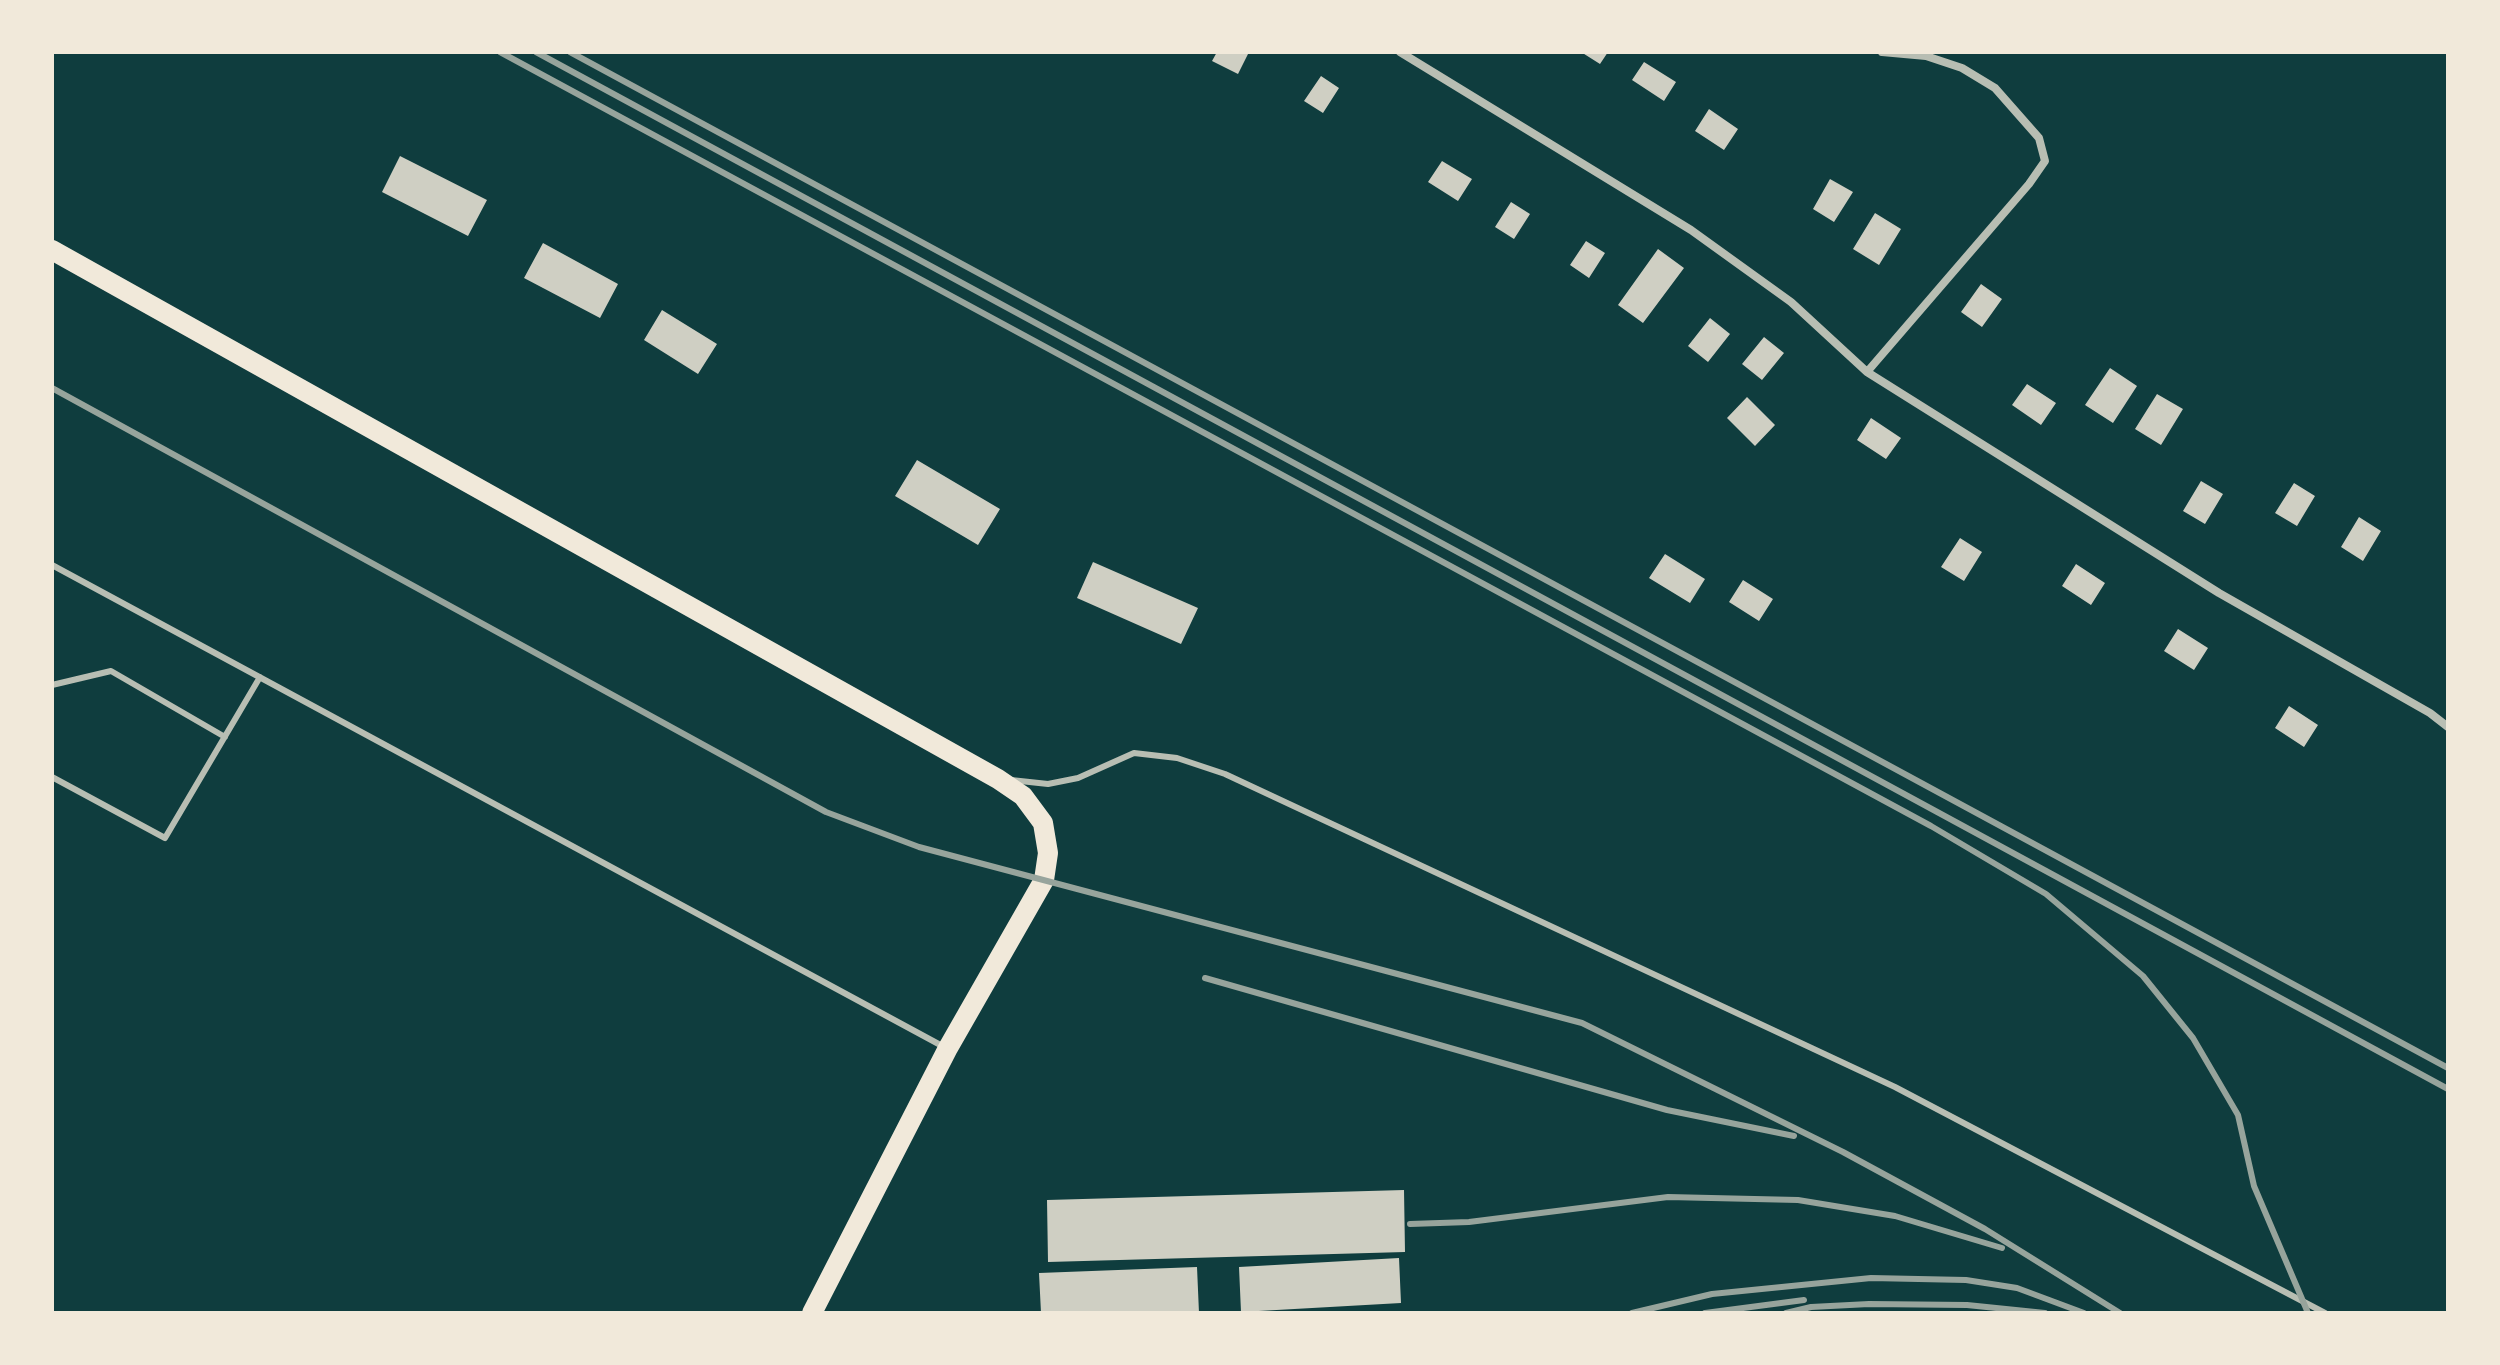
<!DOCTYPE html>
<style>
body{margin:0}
#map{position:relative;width:2500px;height:1365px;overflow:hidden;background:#0f3d3e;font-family:"DM Sans",sans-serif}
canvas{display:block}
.frame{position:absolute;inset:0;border:54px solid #f1e9da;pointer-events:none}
</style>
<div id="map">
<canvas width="2500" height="1365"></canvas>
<div class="frame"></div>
</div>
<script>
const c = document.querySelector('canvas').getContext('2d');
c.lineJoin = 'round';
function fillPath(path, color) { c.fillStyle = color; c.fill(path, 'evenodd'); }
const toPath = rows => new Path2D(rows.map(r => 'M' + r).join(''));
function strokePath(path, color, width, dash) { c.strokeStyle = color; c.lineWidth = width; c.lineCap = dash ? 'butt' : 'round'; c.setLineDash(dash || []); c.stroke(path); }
fillPath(toPath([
 [1217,52,1249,52,1238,74,1212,61],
 [1581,52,1608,52,1600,64],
 [1644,62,1676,82,1664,101,1632,80],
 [1321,76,1339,88,1323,113,1304,101],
 [1709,109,1738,129,1724,150,1695,131],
 [400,156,487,200,468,236,382,192],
 [1442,161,1472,179,1458,201,1428,182],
 [1830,179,1853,192,1834,222,1813,209],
 [1511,202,1530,214,1514,239,1495,227],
 [1875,213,1901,229,1879,265,1853,249],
 [1586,241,1605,253,1589,278,1570,265],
 [543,243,618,284,600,318,524,278],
 [1658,249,1684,268,1643,323,1618,305],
 [1981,284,2002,299,1982,327,1961,312],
 [662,310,717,344,698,374,644,340],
 [1710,318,1730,334,1708,362,1688,346],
 [1764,337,1784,353,1762,380,1742,364],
 [2110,368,2137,386,2113,423,2085,405],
 [2027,384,2056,403,2041,425,2012,405],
 [2157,394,2183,409,2161,445,2135,429],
 [1747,397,1775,425,1755,446,1727,418],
 [1871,418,1901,438,1886,459,1857,440],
 [917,460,1000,509,978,545,895,496],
 [2201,481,2223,494,2205,524,2183,511],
 [2294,483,2315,496,2297,526,2275,513],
 [2359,517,2381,531,2363,561,2341,547],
 [1960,538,1982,552,1964,581,1941,567],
 [1665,554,1705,579,1690,603,1649,578],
 [1093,562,1198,608,1181,644,1077,598],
 [2076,564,2105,583,2091,605,2062,586],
 [1743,580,1773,599,1759,621,1729,602],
 [2178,629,2208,648,2194,670,2164,651],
 [2289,706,2318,725,2304,747,2275,728],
 [1404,1190,1405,1252,1048,1262,1047,1200],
 [1399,1258,1401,1303,1241,1312,1239,1267],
 [1197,1267,1199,1313,1041,1313,1039,1273]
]), '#cfcfc3');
strokePath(toPath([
 [52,565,946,1048],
 [52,685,111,671,225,737],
 [52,777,165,838,260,677],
 [1011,780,1048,784,1078,778,1134,753,1177,758,1225,774,1895,1087,2325,1313]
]), '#b8beb3', 6);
strokePath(toPath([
 [1400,52,1691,230,1791,302,1867,372,2219,593,2430,713,2448,727],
 [1867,372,2029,184,2045,161,2039,138,1995,88,1962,68,1926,56,1882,52]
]), '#b8beb3', 8);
strokePath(toPath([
 [52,250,998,779,1023,796,1043,823,1048,853,1044,880,948,1048,812,1313]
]), '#f1e9da', 20);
strokePath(toPath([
 [500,52,1931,826,2046,894,2143,976,2193,1038,2238,1115,2254,1186,2308,1313],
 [536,52,2448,1089],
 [570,52,2448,1068],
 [52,388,826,812,919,847,1582,1023,1843,1152,1985,1229,2120,1313],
 [1205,978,1667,1110,1794,1136],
 [1410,1224,1469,1222,1668,1197,1798,1200,1895,1216,2002,1248],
 [1632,1313,1712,1294,1871,1278,1966,1280,2017,1288,2084,1313],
 [1705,1313,1804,1300],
 [1786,1313,1811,1307,1869,1304,1967,1305,2045,1313]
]), '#97a49c', 6);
</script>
